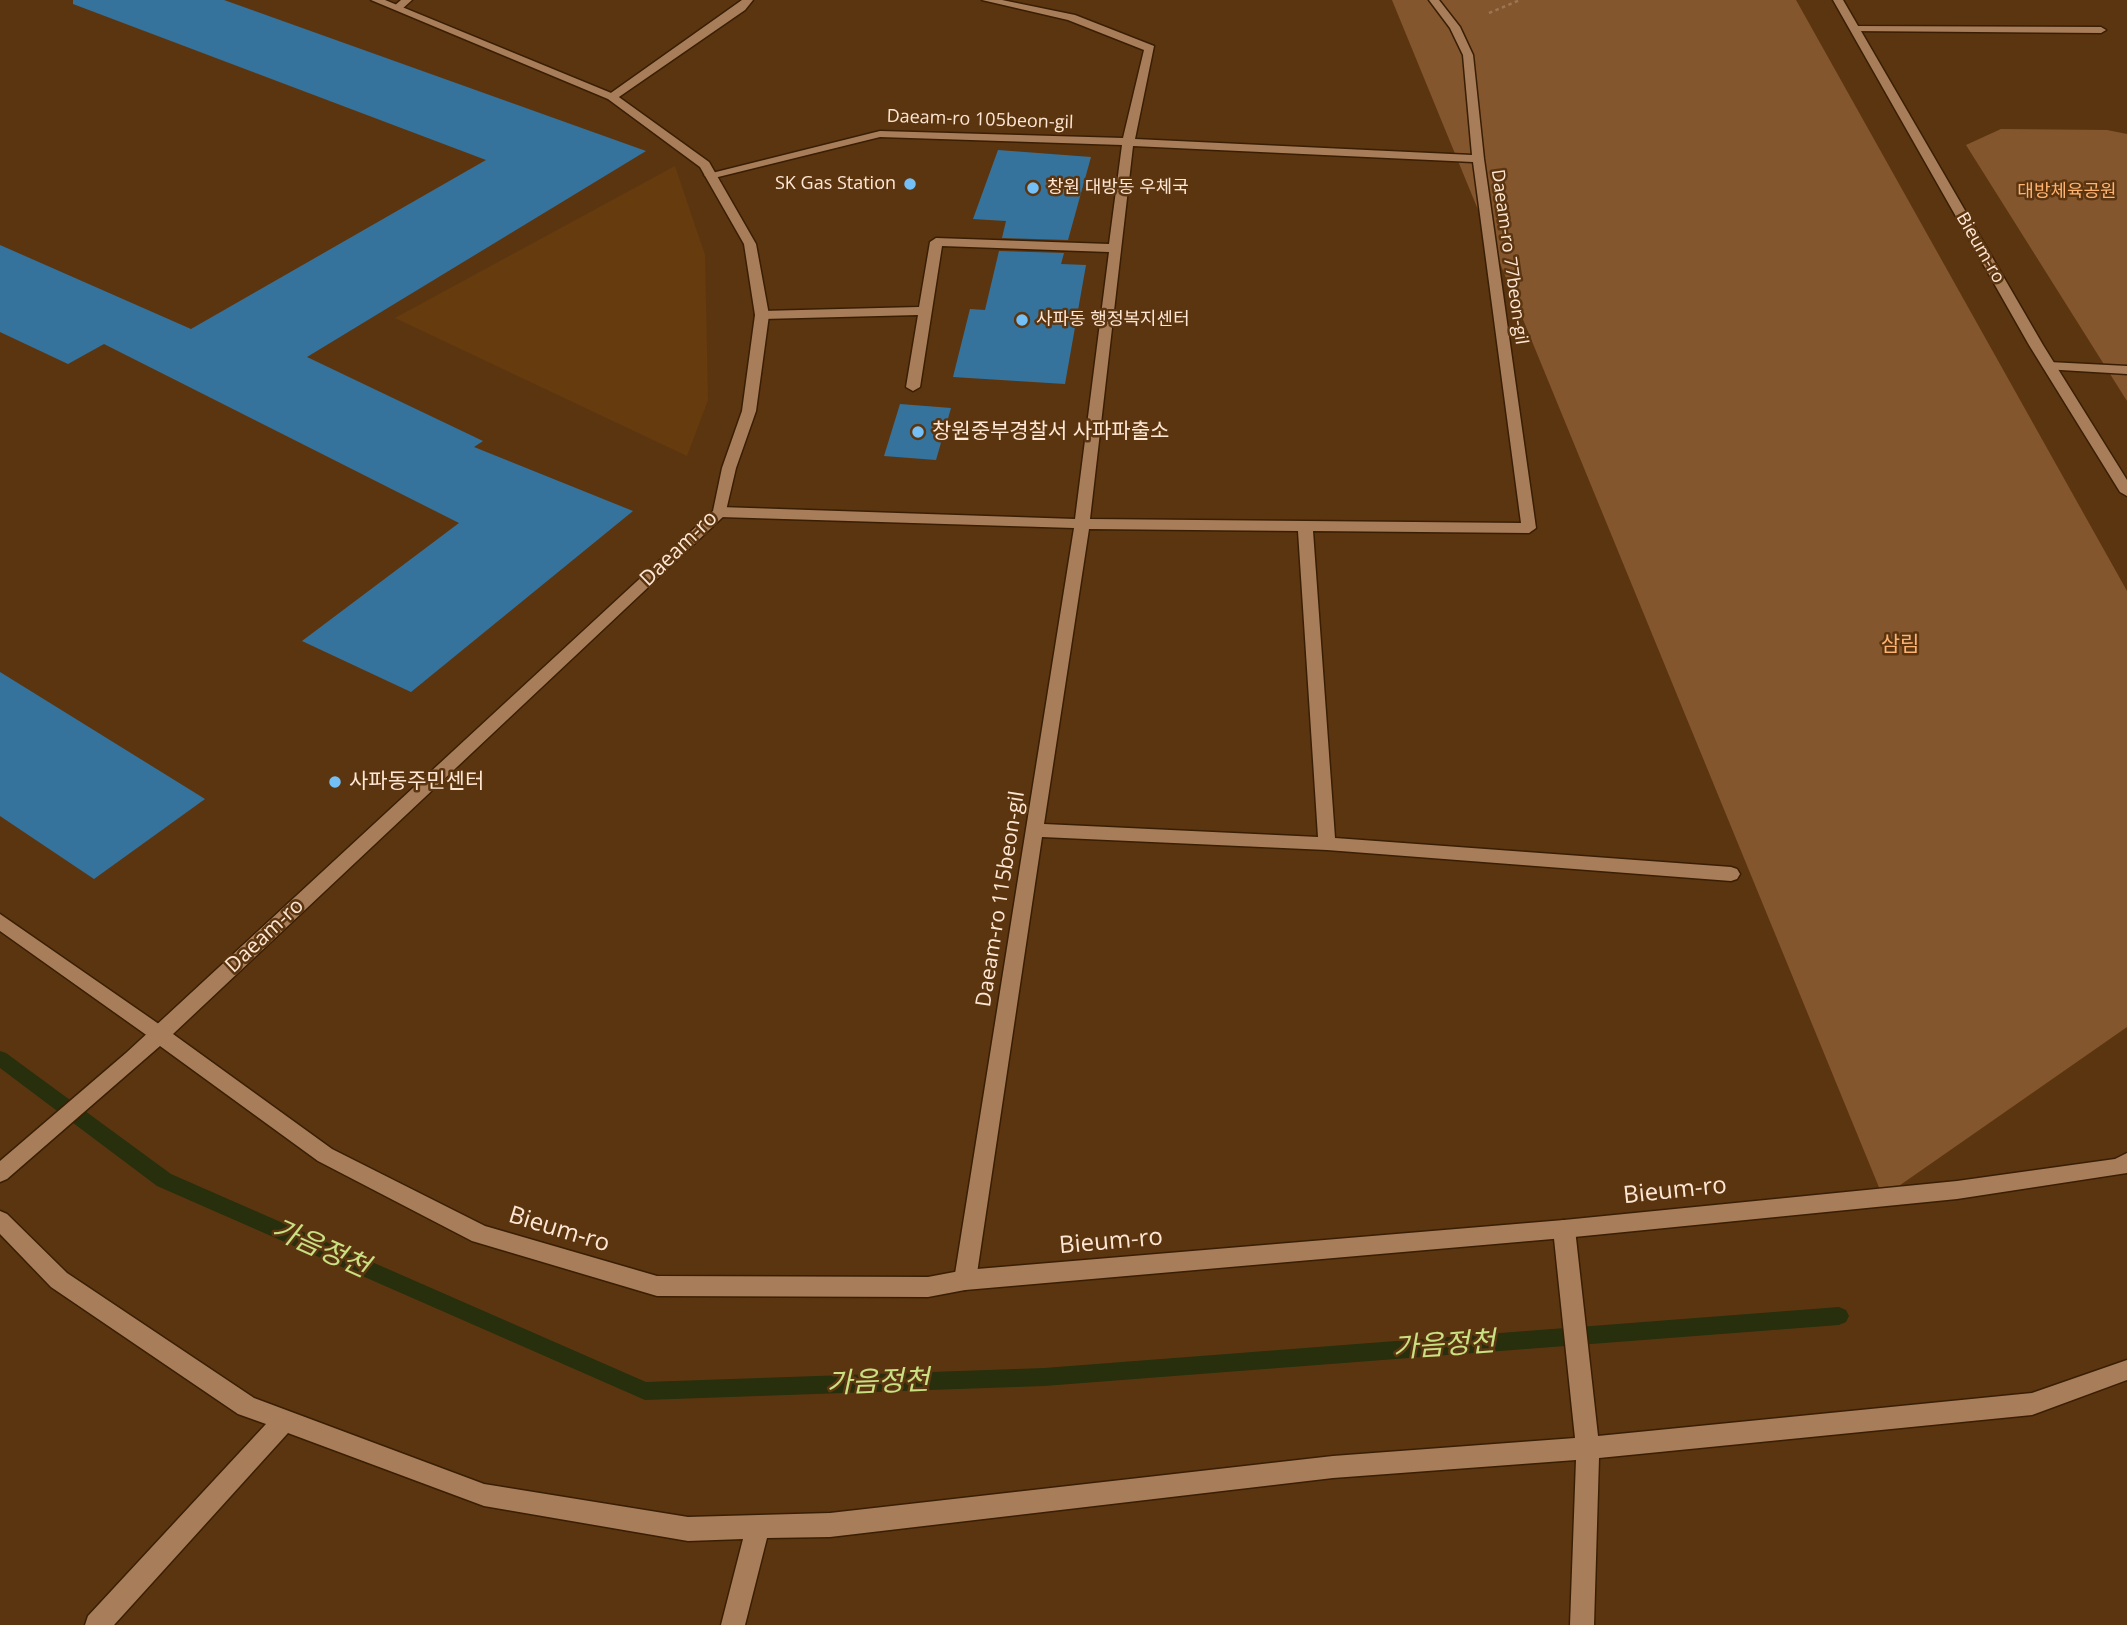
<!DOCTYPE html>
<meta charset="utf-8">
<style>
body{margin:0}
canvas{display:block;background:#5b3510}
</style>
<canvas width="2127" height="1625"></canvas>
<script>
const c = document.querySelector('canvas').getContext('2d');
c.lineJoin = 'round';
function fillPath(path, color) { c.fillStyle = color; c.fill(path, 'evenodd'); }
const toPath = rows => new Path2D(rows.map(r => 'M' + r).join(''));
function strokePath(path, color, width, dash) { c.strokeStyle = color; c.lineWidth = width; c.lineCap = dash ? 'butt' : 'round'; c.setLineDash(dash || []); c.stroke(path); }
function drawText(font, color, halo, rows, align = 'center') {
  c.font = font + ' "Open Sans","Noto Sans KR",sans-serif'; c.lineWidth = 5; c.setLineDash([]); c.textBaseline = 'middle'; c.strokeStyle = halo; c.fillStyle = color; for (const [text, x, y, turn = 0] of rows) {
    c.save(); c.translate(x, y); c.rotate((+turn || 0) * Math.PI / 180); c.textAlign = isNaN(turn) ? turn : align; if (halo) c.strokeText(text, 0, 0); c.fillText(text, 0, 0); c.restore();
  }
}
fillPath(toPath([
 [675,166,705,255,708,400,687,456,395,318]
]), '#663b0e');
fillPath(toPath([
 [1392,0,1796,0,2127,591,2127,1027,1883,1197],
 [2001,129,2107,130,2127,134,2127,401,1966,145]
]), '#84562d');
fillPath(toPath([
 [0,1051,6,1053,171,1174,646,1382,1044,1368,1839,1307,1846,1310,1849,1316,1846,1322,1839,1325,1044,1386,645,1400,157,1186,0,1068,0,1051]
]), '#272f0c');
fillPath(toPath([
 [73,0,224,0,646,151,307,357,483,441,474,447,633,511,411,692,302,641,459,523,104,344,68,364,0,332,0,245,191,329,486,160,73,4],
 [998,150,1091,157,1068,240,1002,238,1006,221,973,219],
 [999,251,1064,253,1061,264,1086,265,1065,384,953,377,970,309,985,310],
 [900,404,951,408,936,460,884,456],
 [0,672,205,799,94,879,0,816]
]), '#35739d');
const street = toPath([
 [401,0,412,0,402,9,394,9,393,7,401,0],
 [742,0,753,0,745,10,616,99,608,99,608,95,742,0],
 [982,0,1002,0,1075,15,1154,46,1135,139,1472,155,1463,55,1450,28,1429,0,1439,0,1460,27,1473,55,1484,159,1536,528,1529,533,1313,531,1335,838,1731,867,1737,869,1740,874,1737,879,1731,881,1327,850,1042,837,976,1280,973,1287,965,1290,957,1287,954,1280,1074,528,720,517,713,512,720,507,1075,519,1109,252,942,246,920,387,913,391,906,387,918,315,762,319,755,315,762,311,919,307,930,242,936,238,1109,244,1122,145,880,137,710,179,704,175,880,131,1123,138,1144,50,1068,20,982,0],
 [1133,146,1473,162,1521,523,1090,519,1133,146],
 [1089,529,1298,531,1318,837,1044,824,1089,529],
 [1855,26,2101,27,2106,30,2101,33,1851,31,1851,27,1855,26],
 [2049,362,2127,366,2127,374,2044,369,2044,363,2049,362],
 [0,914,166,1029,169,1034,166,1039,159,1042,152,1039,0,931,0,914],
 [0,1211,7,1214,67,1273,254,1398,484,1484,688,1517,830,1513,1333,1456,1575,1438,1553,1229,1557,1222,1564,1220,1571,1222,1575,1229,1598,1436,2032,1393,2127,1360,2127,1380,2032,1415,1599,1458,1594,1625,1570,1625,1576,1460,1333,1478,830,1537,767,1538,745,1625,721,1625,743,1539,688,1541,484,1506,288,1433,114,1625,85,1625,88,1616,266,1424,238,1414,51,1287,0,1234,0,1211]
]);
const secondary = toPath([
 [371,0,385,0,616,95,709,162,756,244,769,315,756,411,736,468,725,515,173,1034,332,1149,485,1226,657,1276,928,1277,965,1270,1564,1220,1957,1181,2115,1159,2127,1153,2127,1173,1957,1199,1564,1238,965,1290,928,1297,657,1296,472,1241,318,1161,160,1046,7,1179,0,1182,0,1161,126,1053,713,511,722,468,742,411,755,315,744,244,700,167,608,99,371,0],
 [1833,0,1843,0,2043,345,2127,480,2127,496,2120,492,2029,345,1833,0]
]);
strokePath(street, '#3a1e03', 3);
strokePath(secondary, '#3a1e03', 3);
strokePath(toPath([
 [1489,13,1520,0]
]), '#987759', 2.5, [3.5, 3.5]);
fillPath(street, '#a87d5a');
fillPath(secondary, '#a87d5a');
for (const [x, y, r, color] of [
 [910,184,7,"#74c0f6"],
 [1033,188,7,"#74c0f6"],
 [1022,320,7,"#74c0f6"],
 [918,432,7,"#74c0f6"],
 [335,782,7,"#74c0f6"]
]) { const dot = new Path2D(); dot.arc(x, y, r, 0, 2 * Math.PI); c.fillStyle = color; c.fill(dot); strokePath(dot, '#5b3510', 2.5); }
drawText('18px', '#ffe7d4', '#5b3510', [
 ["Daeam-ro 105beon-gil",980,120,2],
 ["Bieum-ro",1980,248,60],
 ["Daeam-ro 77beon-gil",1509,257,82]
]);
drawText('18px', '#ffe7d4', '#5b3510', [
 ["SK Gas Station",896,184,"right"],
 ["창원 대방동 우체국",1047,188],
 ["사파동 행정복지센터",1036,320]
], 'left');
drawText('18px', '#ffb370', '#5b3510', [
 ["대방체육공원",2067,192]
]);
drawText('21px', '#ffe7d4', '#5b3510', [
 ["창원중부경찰서 사파파출소",932,432],
 ["사파동주민센터",349,782]
], 'left');
drawText('21px', '#ffe7d4', '#5b3510', [
 ["Daeam-ro",679,549,-44],
 ["Daeam-ro 115beon-gil",1001,899,-81],
 ["Daeam-ro",265,936,-43]
]);
drawText('21px', '#ffb370', '#5b3510', [
 ["삼림",1900,645]
]);
drawText('24px', '#ffe7d4', '#5b3510', [
 ["Bieum-ro",1675,1191,-6],
 ["Bieum-ro",559,1230,17],
 ["Bieum-ro",1111,1242,-5]
]);
drawText('italic 28px', '#c9e083', '#5b3510', [
 ["가음정천",320,1249,24],
 ["가음정천",1444,1346,-4],
 ["가음정천",878,1383,-2]
]);
</script>
